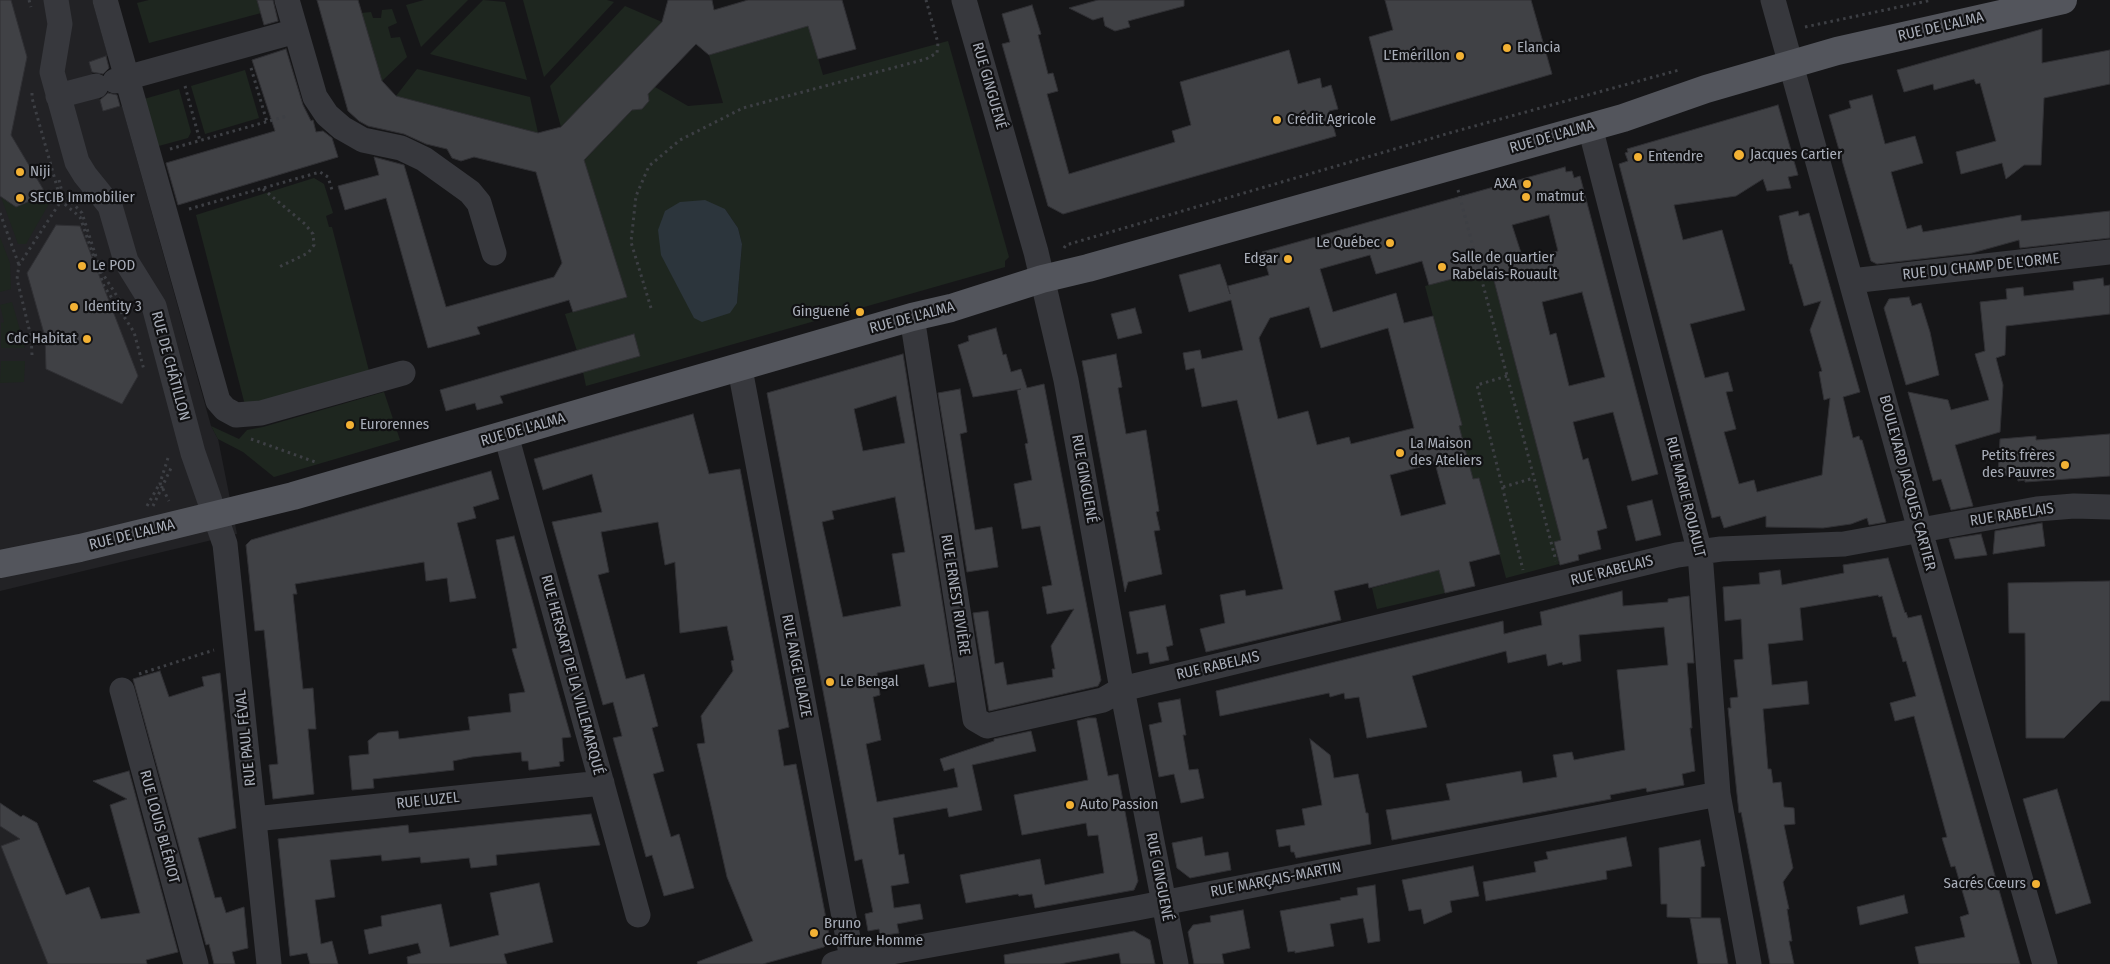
<!DOCTYPE html>
<meta charset="utf-8">
<style>
body{margin:0}
canvas{display:block;background:#161618}
</style>
<canvas width="2110" height="964"></canvas>
<script>
const c = document.querySelector('canvas').getContext('2d');
c.lineJoin = 'round';
function fillPath(path, color) { c.fillStyle = color; c.fill(path, 'evenodd'); }
const toPath = rows => new Path2D(rows.map(r => 'M' + r).join(''));
function strokePath(path, color, width, dash) { c.strokeStyle = color; c.lineWidth = width; c.lineCap = dash ? 'butt' : 'round'; c.setLineDash(dash || []); c.stroke(path); }
function drawText(font, color, halo, rows, align = 'center') {
  c.font = font + ' "Fira Sans Condensed",sans-serif'; c.lineWidth = 4.5; c.setLineDash([]); c.textBaseline = 'middle'; c.strokeStyle = halo; c.fillStyle = color; for (const [text, x, y, turn = 0] of rows) {
    c.save(); c.translate(x, y); c.rotate((+turn || 0) * Math.PI / 180); c.textAlign = isNaN(turn) ? turn : align; if (halo) c.strokeText(text, 0, 0); c.fillText(text, 0, 0); c.restore();
  }
}
fillPath(toPath([
 [0,0,92,0,108,56,89,62,103,110,122,106,211,426,218,439,237,534,0,591],
 [0,803,21,817,23,815,37,823,93,964,0,964]
]), '#222225');
fillPath(toPath([
 [149,0,257,0,261,13,149,43,137,3],
 [424,0,468,0,421,47,406,5],
 [483,0,505,2,527,80,430,54],
 [523,0,607,0,614,2,544,77],
 [625,6,662,22,561,127,550,86],
 [392,9,397,23,388,27,391,38,400,37,407,57,382,81,361,13,371,12,373,18,381,18,382,10],
 [808,25,823,75,948,41,1009,257,1005,261,1005,267,586,386,583,372,640,356,634,334,577,351,565,314,627,297,589,175,576,178,574,171,635,107,642,109,649,101,646,96,655,87,688,106,723,103,709,55],
 [725,209,738,228,742,244,737,303],
 [417,69,530,97,538,133,396,96],
 [245,70,259,118,205,134,191,86],
 [179,89,191,132,188,138,155,147,144,99],
 [314,178,324,184,333,213,326,216,329,227,332,227,370,375,246,409,196,215],
 [1471,193,1561,540,1554,542,1559,564,1506,578,1479,478,1473,479,1459,426,1462,425,1425,286,1471,274,1453,204,1451,204,1450,199],
 [46,194,50,202,26,244,18,244,1,197,16,207],
 [0,237,10,263,11,289,0,292],
 [12,302,25,348,1,348,1,323,4,322,0,305],
 [1,361,25,361,24,382,0,383],
 [384,392,400,440,274,477,243,452,218,439,211,426,239,439,247,430,263,427],
 [1439,570,1445,593,1377,609,1372,588]
]), '#1e261f');
fillPath(toPath([
 [705,200,725,209,738,228,742,244,737,303,730,313,702,322,694,318,661,255,658,230,665,211,680,202]
]), '#2c353c');
const building = toPath([
 [0,0,11,0,27,57,11,135,46,194,16,207,0,196,0,0],
 [257,0,273,0,278,21,264,25,257,0],
 [317,0,358,0,382,81,396,96,538,133,561,127,662,22,668,0,712,0,714,10,748,0,842,0,856,49,818,59,808,26,709,55,696,44,648,94,649,101,642,109,632,110,584,160,627,297,573,312,569,300,477,327,480,334,428,348,386,198,345,210,338,186,379,175,374,157,404,165,446,307,554,277,562,263,536,172,474,157,461,161,452,158,447,149,426,144,404,134,368,126,359,121,348,111,317,0],
 [1098,0,1184,0,1184,6,1128,21,1130,27,1115,31,1105,26,1103,17,1093,20,1069,8,1098,0],
 [1385,0,1531,0,1552,74,1391,121,1369,37,1393,30,1385,0],
 [1032,5,1041,34,1038,35,1048,74,1053,73,1058,91,1047,94,1069,174,1175,142,1172,131,1191,125,1180,82,1289,50,1298,84,1320,78,1322,88,1331,85,1338,109,1329,111,1336,136,1063,214,1048,206,1002,44,1010,42,1002,14,1032,5],
 [2042,29,2042,63,2110,50,2110,84,2044,98,2041,165,2024,165,2006,179,2002,163,1961,174,1956,152,1996,141,1980,83,1976,84,1974,79,1934,90,1933,84,1904,92,1897,70,2042,29],
 [286,49,303,105,311,121,313,120,316,132,323,131,332,138,338,157,178,205,166,163,275,131,252,60,286,49],
 [106,56,109,68,103,74,92,72,89,62,106,56],
 [108,93,117,95,120,106,103,111,100,100,108,93],
 [1872,95,1885,144,1915,136,1923,163,1891,172,1907,229,1921,225,1923,232,2021,215,2021,221,2110,211,2110,238,2020,248,2019,240,1972,253,1877,264,1871,261,1829,115,1851,108,1849,101,1872,95],
 [1778,105,1798,175,1788,177,1791,188,1767,191,1763,179,1736,196,1674,205,1683,240,1722,230,1745,310,1690,324,1705,378,1728,372,1733,391,1726,392,1736,429,1724,432,1739,484,1754,480,1757,492,1822,475,1830,398,1824,400,1819,372,1822,371,1810,330,1821,301,1804,306,1792,264,1790,264,1779,216,1798,211,1799,216,1809,213,1860,392,1843,397,1853,438,1859,436,1860,440,1862,440,1886,522,1869,525,1867,518,1851,524,1823,528,1766,527,1766,516,1724,528,1720,516,1712,518,1625,187,1619,164,1628,161,1625,153,1628,152,1627,149,1778,105],
 [1565,167,1566,172,1572,171,1574,178,1580,176,1658,474,1632,481,1613,412,1573,422,1583,460,1588,458,1607,528,1597,531,1601,549,1578,555,1579,560,1560,565,1554,542,1561,540,1491,269,1429,285,1422,261,1376,274,1370,255,1320,269,1333,312,1396,293,1404,323,1433,316,1462,425,1459,426,1473,479,1479,478,1500,554,1469,562,1475,586,1445,593,1439,570,1369,588,1368,583,1334,591,1341,620,1206,652,1200,629,1225,623,1220,595,1245,590,1246,596,1283,589,1237,400,1202,407,1194,368,1186,370,1183,353,1200,350,1202,359,1243,350,1231,300,1189,312,1179,275,1220,264,1230,294,1228,286,1269,275,1262,252,1565,167],
 [1549,215,1558,251,1523,259,1512,225,1549,215],
 [1582,292,1605,377,1569,386,1556,333,1550,335,1542,302,1582,292],
 [1309,307,1321,348,1388,328,1414,428,1351,444,1349,437,1317,445,1308,411,1278,419,1259,338,1270,318,1309,307],
 [1435,463,1446,504,1401,516,1390,475,1435,463],
 [56,225,80,226,138,376,122,404,46,369,45,337,27,273,56,225],
 [2103,278,2104,286,2110,285,2110,314,2006,326,2005,355,1996,358,2003,385,2000,432,1955,445,1973,506,1951,510,1941,479,1933,481,1908,392,1948,400,1951,410,1989,400,1975,354,1985,351,1980,302,2007,299,2006,289,2023,287,2024,296,2074,290,2073,282,2103,278],
 [1909,297,1912,306,1921,303,1930,332,1939,375,1906,385,1884,308,1889,299,1909,297],
 [1135,308,1142,333,1118,339,1111,314,1135,308],
 [996,328,1003,355,1006,354,1011,372,1021,369,1027,388,1044,384,1101,680,1098,686,989,711,973,613,988,611,995,664,1003,662,1007,685,1053,677,1052,669,1055,669,1051,646,1074,609,1047,614,1042,587,1052,585,1040,526,1022,529,1014,484,1032,480,1025,444,1028,443,1017,390,1021,389,973,397,958,345,969,341,968,336,996,328],
 [634,334,640,356,500,396,503,403,477,410,475,403,446,411,440,390,634,334],
 [903,354,955,682,929,687,924,664,877,673,880,695,873,697,881,740,866,744,877,802,958,787,954,768,944,771,940,759,994,741,994,739,1031,731,1036,751,972,765,982,810,949,817,947,808,893,818,899,855,904,854,909,883,891,886,894,908,920,904,923,919,897,924,899,933,880,936,879,929,868,931,865,914,873,912,862,859,855,861,767,393,903,354],
 [896,396,905,443,863,451,854,409,896,396],
 [895,497,905,552,892,554,901,606,843,617,822,522,834,519,832,511,895,497],
 [1116,354,1122,387,1118,388,1126,434,1146,430,1159,511,1156,512,1160,530,1154,531,1162,574,1128,582,1125,592,1082,361,1116,354],
 [960,389,967,432,960,434,975,530,992,527,998,567,967,572,938,393,960,389],
 [693,414,709,474,740,469,789,727,778,730,784,766,796,764,830,939,824,947,763,964,698,964,697,962,753,941,727,877,697,744,705,743,701,716,733,671,731,661,734,660,727,626,680,633,675,565,675,562,665,565,658,522,601,532,609,572,598,575,626,679,644,674,658,726,652,728,664,771,653,774,671,837,679,834,694,888,664,896,652,855,646,857,613,738,622,736,613,702,603,705,552,522,602,512,592,474,543,490,534,459,693,414],
 [2110,434,2110,476,2025,482,2025,480,2018,481,2017,475,1998,476,2000,439,2036,436,2036,440,2110,434],
 [491,471,499,499,473,507,476,518,457,523,476,598,450,602,447,578,426,581,424,562,295,584,297,594,293,594,303,689,313,688,316,729,308,729,314,794,273,799,269,765,278,764,264,630,255,631,246,545,251,540,491,471],
 [1652,500,1661,535,1636,541,1627,506,1652,500],
 [2042,523,2045,546,1993,554,1995,531,2042,523],
 [1981,534,1987,555,1955,559,1949,539,1981,534],
 [514,536,571,737,562,738,564,761,559,762,560,766,529,770,528,761,522,761,521,752,472,757,453,761,454,770,373,779,374,788,352,790,349,756,369,754,368,741,378,733,398,731,399,739,470,730,468,717,511,712,509,694,525,692,512,649,517,648,496,540,514,536],
 [1888,558,1905,613,1906,612,1908,618,1921,615,2020,964,1919,964,1915,947,1965,937,1960,917,1969,914,1955,866,1951,867,1942,838,1947,837,1914,716,1895,721,1890,703,1916,696,1906,661,1903,662,1896,637,1893,637,1882,596,1879,597,1878,595,1800,608,1803,640,1768,644,1772,685,1807,681,1809,704,1763,709,1768,769,1771,769,1773,783,1781,782,1784,807,1794,808,1795,824,1784,825,1793,868,1783,882,1789,909,1787,909,1792,941,1789,941,1794,964,1770,964,1741,812,1739,813,1728,708,1731,708,1730,698,1738,697,1734,660,1743,659,1741,619,1725,621,1723,587,1760,584,1759,573,1780,570,1782,585,1844,573,1843,565,1888,558],
 [2110,581,2110,701,2101,701,2064,738,2026,738,2025,633,2009,633,2008,583,2110,581],
 [1622,591,1623,606,1668,602,1668,599,1689,596,1694,663,1687,663,1692,728,1690,728,1695,771,1682,774,1684,785,1647,792,1646,788,1610,795,1611,799,1392,840,1386,810,1450,800,1446,784,1521,771,1523,783,1557,777,1553,755,1572,752,1574,760,1625,750,1617,670,1668,665,1664,627,1579,635,1581,661,1563,665,1562,662,1548,666,1546,654,1508,663,1506,651,1412,676,1427,727,1367,738,1359,697,1345,699,1344,693,1330,697,1329,693,1220,716,1216,691,1503,621,1504,634,1524,629,1542,625,1540,612,1622,591],
 [1165,605,1173,645,1166,647,1169,660,1150,664,1148,652,1137,654,1129,612,1165,605],
 [160,671,169,697,204,686,202,677,220,673,236,828,198,838,215,898,221,897,226,913,244,907,248,948,232,952,235,964,214,964,209,944,206,945,133,679,160,671],
 [1180,699,1186,735,1183,735,1189,770,1198,769,1204,798,1181,803,1174,774,1159,777,1149,725,1162,722,1158,703,1180,699],
 [1088,718,1096,718,1108,776,1118,774,1138,881,1134,890,1035,908,1032,894,1019,896,1018,894,966,903,960,875,1040,859,1045,885,1104,873,1098,835,1088,836,1086,823,1022,835,1014,795,1088,780,1077,721,1088,718],
 [1310,739,1330,755,1334,778,1358,774,1366,813,1368,813,1371,844,1296,858,1294,852,1291,852,1290,845,1279,847,1276,830,1305,825,1302,809,1322,805,1310,739],
 [129,771,178,952,146,960,147,964,48,964,1,846,20,839,0,826,0,803,21,817,23,815,37,823,66,895,89,887,101,919,140,913,110,805,127,799,93,781,129,771],
 [2057,789,2091,903,2056,914,2023,799,2057,789],
 [591,814,600,845,496,855,497,865,471,868,469,858,421,863,420,857,382,861,381,855,330,860,335,897,315,900,321,944,332,941,338,964,310,964,307,953,290,956,278,839,408,825,409,833,591,814],
 [1202,837,1205,856,1228,852,1231,870,1190,878,1177,868,1172,843,1202,837],
 [1626,837,1632,866,1606,871,1607,879,1486,901,1483,882,1536,872,1534,862,1548,859,1546,852,1626,837],
 [1700,840,1705,866,1701,867,1701,918,1667,917,1667,904,1661,904,1659,848,1700,840],
 [1473,866,1479,896,1450,901,1452,912,1424,924,1421,909,1409,911,1402,880,1473,866],
 [539,883,553,942,504,954,507,964,408,964,407,957,421,953,418,943,369,954,364,930,382,926,381,916,441,904,450,947,499,935,490,893,539,883],
 [1375,885,1380,941,1368,943,1363,918,1330,924,1334,946,1295,953,1295,951,1288,952,1280,911,1341,900,1340,898,1358,895,1357,888,1375,885],
 [1904,895,1908,913,1860,925,1857,907,1904,895],
 [1243,910,1250,948,1222,954,1224,964,1194,964,1188,932,1193,925,1211,922,1210,916,1243,910],
 [1690,918,1720,918,1728,964,1698,964,1690,918],
 [1134,931,1150,940,1155,964,1121,964,1119,953,1060,964,1005,964,1004,955,1134,931]
]);
fillPath(building, '#404145');
strokePath(building, '#303034', 1);
strokePath(toPath([
 [29,0,31,7],
 [1805,27,1932,0],
 [251,68,267,122],
 [185,86,200,141],
 [32,93,32,98,61,201,80,217,104,286,134,332,144,370],
 [170,149,287,116],
 [59,180,62,192,82,213,98,263],
 [263,189,305,224,313,234,314,245,308,253,277,268],
 [1458,190,1556,561],
 [189,209,320,172,328,177,332,190],
 [0,213,19,265],
 [1064,248,1066,245,1453,132,1679,70],
 [101,271,122,304],
 [651,308,631,242,636,196,649,166,680,140,743,108,926,59,937,53,938,43,926,0],
 [32,355,31,337,17,279,19,265,61,201],
 [1507,376,1477,385,1523,570],
 [251,439,318,463],
 [168,458,160,483,169,501],
 [1503,487,1534,478],
 [147,506,160,483],
 [153,506,172,466],
 [139,674,214,650]
]), '#3d3f44', 3, [2.5, 4]);
strokePath(toPath([
 [56,0,60,24,52,72,77,162,85,175,110,206,126,261,154,306,193,453,225,544,269,964],
 [105,0,218,401,225,409,236,415,261,413,403,373],
 [287,0,315,97,327,115,342,128,363,140,401,148,424,159,470,192,479,203,494,253],
 [964,0,1036,252,1066,380,1122,689,1176,964],
 [1773,0,1925,548,2045,964],
 [115,81,296,31],
 [58,96,96,86],
 [1590,127,1700,553,1718,794,1749,964],
 [1851,281,2110,252],
 [912,317,975,719,987,726,1103,700,1122,689,1677,555,1721,549,1844,544,2037,509,2074,506,2110,507],
 [740,369,853,964],
 [506,435,638,915],
 [122,690,196,964],
 [254,819,602,783],
 [834,964,852,959,1137,908,1718,794]
]), '#37383d', 25);
strokePath(toPath([
 [0,564,80,548,293,496,912,317,951,308,1042,279,1088,268,1623,118,1706,89,1837,51,2063,0]
]), '#53555c', 28);
for (const [x, y, r, color] of [
 [1507,48,5,"#f2b134"],
 [1460,56,5,"#f2b134"],
 [1277,120,5,"#f2b134"],
 [1739,155,6,"#f2b134"],
 [1638,157,5,"#f2b134"],
 [20,172,5,"#f2b134"],
 [1527,184,5,"#f2b134"],
 [1526,197,5,"#f2b134"],
 [20,198,5,"#f2b134"],
 [1390,243,5,"#f2b134"],
 [1288,259,5,"#f2b134"],
 [82,266,5,"#f2b134"],
 [1442,267,5,"#f2b134"],
 [74,307,5,"#f2b134"],
 [860,312,5,"#f2b134"],
 [87,339,5,"#f2b134"],
 [350,425,5,"#f2b134"],
 [1400,453,5,"#f2b134"],
 [2065,465,5,"#f2b134"],
 [830,682,5,"#f2b134"],
 [1070,805,5,"#f2b134"],
 [2036,884,5,"#f2b134"],
 [814,933,5,"#f2b134"]
]) { const dot = new Path2D(); dot.arc(x, y, r, 0, 2 * Math.PI); c.fillStyle = color; c.fill(dot); strokePath(dot, '#111113', 2); }
drawText('15px', '#a8adb8', '#111113', [
 ["RUE DE L'ALMA",1941,27,-13],
 ["RUE GINGUENÉ",989,86,74],
 ["RUE DE L'ALMA",1552,137,-16],
 ["RUE DU CHAMP DE L'ORME",1981,267,-6],
 ["RUE DE L'ALMA",912,318,-15],
 ["RUE DE CHÂTILLON",170,366,75],
 ["RUE DE L'ALMA",523,430,-16],
 ["RUE GINGUENÉ",1084,479,80],
 ["BOULEVARD JACQUES CARTIER",1907,483,75],
 ["RUE MARIE ROUAULT",1685,497,76],
 ["RUE RABELAIS",2012,515,-9],
 ["RUE DE L'ALMA",132,535,-14],
 ["RUE RABELAIS",1612,571,-14],
 ["RUE ERNEST RIVIÈRE",955,595,81],
 ["RUE ANGE BLAIZE",796,666,79],
 ["RUE RABELAIS",1218,666,-13],
 ["RUE HERSART DE LA VILLEMARQUÉ",572,675,75],
 ["RUE PAUL FÉVAL",246,738,-96],
 ["RUE LUZEL",428,801,-6],
 ["RUE LOUIS BLÉRIOT",159,827,75],
 ["RUE GINGUENÉ",1159,877,79],
 ["RUE MARÇAIS-MARTIN",1276,880,-11]
]);
drawText('15px', '#a8adb8', '#111113', [
 ["Elancia",1517,48],
 ["L'Emérillon",1450,56,"right"],
 ["Crédit Agricole",1287,120],
 ["Jacques Cartier",1750,155],
 ["Entendre",1648,157],
 ["Niji",30,172],
 ["AXA",1517,184,"right"],
 ["matmut",1536,197],
 ["SECIB Immobilier",30,198],
 ["Le Québec",1380,243,"right"],
 ["Salle de quartier",1452,258],
 ["Rabelais-Rouault",1452,275],
 ["Edgar",1278,259,"right"],
 ["Le POD",92,266],
 ["Identity 3",84,307],
 ["Ginguené",850,312,"right"],
 ["Cdc Habitat",77,339,"right"],
 ["Eurorennes",360,425],
 ["La Maison",1410,444],
 ["des Ateliers",1410,461],
 ["Petits frères",2055,456,"right"],
 ["des Pauvres",2055,473,"right"],
 ["Le Bengal",840,682],
 ["Auto Passion",1080,805],
 ["Sacrés Cœurs",2026,884,"right"],
 ["Bruno",824,924],
 ["Coiffure Homme",824,941]
], 'left');
</script>
